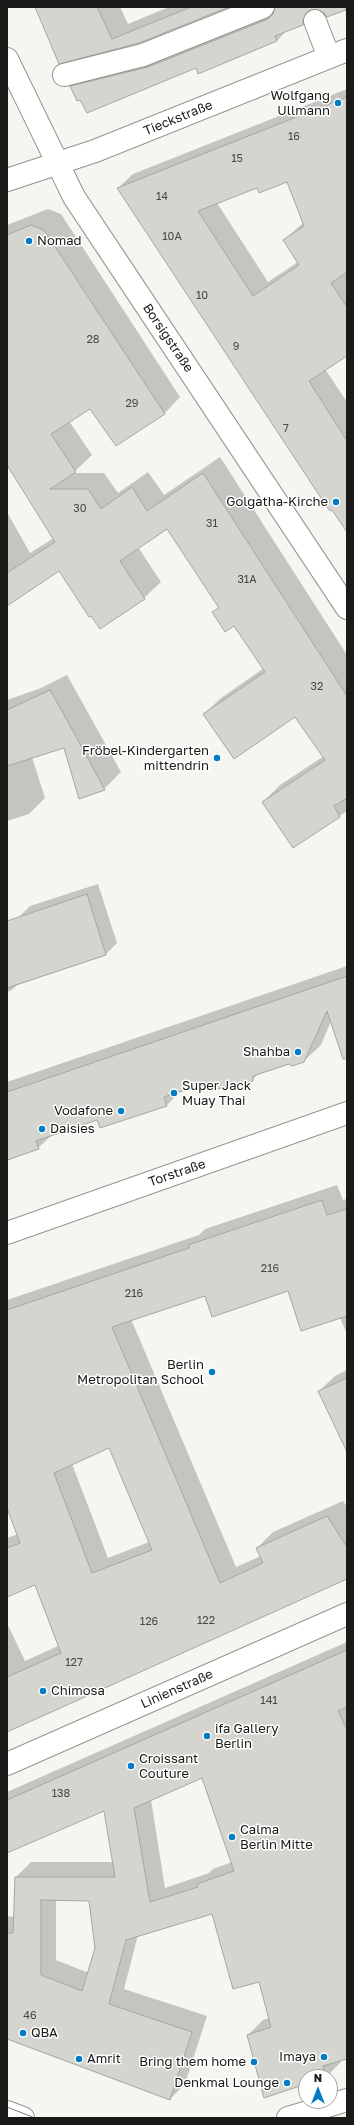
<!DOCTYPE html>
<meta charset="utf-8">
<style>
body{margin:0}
#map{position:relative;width:354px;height:2125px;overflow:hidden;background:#f7f5f0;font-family:"Golos Text",sans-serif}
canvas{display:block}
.frame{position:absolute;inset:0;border:8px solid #1a1917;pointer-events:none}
.north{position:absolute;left:298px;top:2069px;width:40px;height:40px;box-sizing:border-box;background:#fff;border:1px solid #a3a3a2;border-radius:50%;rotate:0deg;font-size:11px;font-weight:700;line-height:16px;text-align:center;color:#1a1917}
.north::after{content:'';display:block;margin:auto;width:14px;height:18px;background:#037cc5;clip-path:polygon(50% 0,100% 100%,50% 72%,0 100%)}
</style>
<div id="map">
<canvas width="354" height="2125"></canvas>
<div class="frame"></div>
<div class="north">N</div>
</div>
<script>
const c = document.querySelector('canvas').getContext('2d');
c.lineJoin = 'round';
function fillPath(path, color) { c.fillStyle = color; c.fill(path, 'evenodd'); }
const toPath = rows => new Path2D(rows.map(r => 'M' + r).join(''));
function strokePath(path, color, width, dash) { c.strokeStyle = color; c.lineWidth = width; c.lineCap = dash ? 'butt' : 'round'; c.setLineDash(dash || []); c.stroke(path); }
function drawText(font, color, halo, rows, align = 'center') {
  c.font = font + ' "Golos Text",sans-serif'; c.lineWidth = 3; c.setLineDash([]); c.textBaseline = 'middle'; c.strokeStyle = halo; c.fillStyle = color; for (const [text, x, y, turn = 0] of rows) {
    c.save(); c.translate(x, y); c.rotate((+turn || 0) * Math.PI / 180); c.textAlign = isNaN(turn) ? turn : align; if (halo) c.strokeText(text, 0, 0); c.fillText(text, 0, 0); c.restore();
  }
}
fillPath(toPath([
 [36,7,120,7,128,24,169,7,227,7,60,62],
 [275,7,346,7,327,15,319,9,303,24,287,30,277,41,197,67,80,98,71,87,87,71,164,51],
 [347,89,347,355,325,369,347,402,347,530,118,188,133,174],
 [288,181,304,222,284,240,298,262,268,282,217,203,258,187],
 [48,209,61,214,180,397,164,414,91,408,69,421,92,455,73,473,104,473,118,493,148,472,164,495,220,457,347,655,347,811,294,847,263,802,280,785,324,756,296,716,204,714,221,698,264,668,235,625,214,612,219,606,167,528,138,547,161,582,144,598,100,628,59,569,7,604,7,512,30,553,54,538,7,463,7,225],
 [67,675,121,772,104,789,80,797,64,747,32,757,45,798,29,814,7,821,7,700,41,688],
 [98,884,117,943,106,954,40,976,19,917,30,906],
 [7,955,28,974,12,990,7,992],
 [347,966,347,1042,331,1021,321,1045,304,1061,289,1063,258,1074,252,1080,227,1085,209,1081,181,1091,167,1105,98,1119,53,1134,38,1148,7,1161,7,1082],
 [337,1185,343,1200,347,1199,347,1334,340,1318,288,1290,205,1294,131,1319,236,1567,261,1556,257,1548,273,1532,343,1501,347,1507,347,1578,7,1731,7,1623,25,1661,60,1645,36,1584,7,1596,7,1538,18,1534,7,1505,7,1300,199,1235,205,1229],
 [109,1447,149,1542,108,1558,72,1464],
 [347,1370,347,1450,319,1391,335,1376],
 [347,1642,347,2058,341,2060,341,2062,326,2077,306,2077,306,2083,248,2035,263,2020,269,2018,260,1980,212,1913,138,1935,124,1989,207,2016,185,2084,170,2099,7,2037,7,1916,14,1917,16,1877,31,1862,113,1862,105,1810,7,1852,7,1792],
 [203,1777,232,1862,213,1869,209,1873,165,1888,151,1800],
 [56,1899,90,1900,96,1948,89,1973,56,1960]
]), '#0003');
const building = toPath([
 [35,7,97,7,112,39,191,7,229,7,139,43,59,64,35,7],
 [275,7,345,7,346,10,327,17,323,12,317,9,310,10,303,19,303,25,275,36,277,41,198,74,196,68,87,113,80,100,77,101,70,86,148,67,268,19,273,14,275,7],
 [347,97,347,272,331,283,347,307,347,356,309,381,347,441,347,532,332,510,330,511,319,495,117,188,347,97],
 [287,182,304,226,283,240,299,265,253,296,198,211,257,188,259,193,287,182],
 [31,225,44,230,165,414,116,446,90,409,51,434,76,472,50,489,88,489,101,509,132,487,147,511,203,473,347,696,347,798,334,806,340,817,293,848,262,802,325,760,295,717,234,759,203,714,265,672,234,626,225,632,212,612,219,608,167,529,120,561,145,599,100,629,91,616,89,617,59,571,7,606,7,573,55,542,7,465,7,235,31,225],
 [50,690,67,720,105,790,79,799,64,748,7,766,7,710,50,690],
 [87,894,106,955,7,988,7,921,87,894],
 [347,976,347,1059,343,1059,327,1011,304,1062,292,1066,289,1064,253,1076,253,1081,230,1088,227,1086,212,1091,209,1082,164,1097,167,1106,100,1128,97,1120,36,1141,39,1149,7,1160,7,1092,347,976],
 [322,1200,327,1215,347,1209,347,1316,301,1331,288,1291,212,1317,205,1296,112,1327,220,1583,263,1563,256,1548,327,1516,347,1547,347,1579,7,1732,7,1677,61,1653,35,1585,7,1597,7,1548,20,1543,7,1508,7,1310,189,1248,188,1245,322,1200],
 [109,1448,152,1550,92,1573,54,1473,109,1448],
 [347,1378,347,1452,318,1391,347,1378],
 [347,1650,347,1707,338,1711,347,1730,347,2059,323,2066,326,2077,306,2077,306,2084,264,2098,247,2035,271,2027,259,1982,233,1989,212,1914,126,1940,109,2004,192,2032,170,2100,7,2039,7,1933,13,1933,15,1877,115,1877,104,1811,7,1853,7,1800,347,1650],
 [202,1778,234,1871,197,1884,198,1887,150,1902,134,1808,202,1778],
 [41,1900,89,1901,95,1948,82,1991,41,1975,41,1900]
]);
fillPath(building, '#d5d4ce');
strokePath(building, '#a7a5a0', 1);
strokePath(toPath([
 [309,7,315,21]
]), '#d6d4cf', 22, [22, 11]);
const minor = toPath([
 [315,21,329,57],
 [7,59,74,197,347,608],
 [64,75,143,55,263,7],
 [7,180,95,151,347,50],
 [7,1764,347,1614],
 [7,2112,23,2118],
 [288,2118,347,2100]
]);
const major = toPath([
 [7,1233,347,1113]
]);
strokePath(minor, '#95948f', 24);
strokePath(major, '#95948f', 24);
strokePath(minor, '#fff', 22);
strokePath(major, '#fff', 22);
strokePath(toPath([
 [7,2107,35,2118],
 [7,2117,9,2118]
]), '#7d7b78', 1);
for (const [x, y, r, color] of [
 [338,103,4,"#037cc5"],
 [29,241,4,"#037cc5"],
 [336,502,4,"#037cc5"],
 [217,758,4,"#037cc5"],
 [298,1052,4,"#037cc5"],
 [174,1093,4,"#037cc5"],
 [121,1111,4,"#037cc5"],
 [42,1129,4,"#037cc5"],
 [212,1372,4,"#037cc5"],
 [43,1691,4,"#037cc5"],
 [207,1736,4,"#037cc5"],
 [131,1766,4,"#037cc5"],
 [232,1837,4,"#037cc5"],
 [23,2033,4,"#037cc5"],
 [324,2057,4,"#037cc5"],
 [79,2059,4,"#037cc5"],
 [254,2062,4,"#037cc5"],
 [287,2083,4,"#037cc5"]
]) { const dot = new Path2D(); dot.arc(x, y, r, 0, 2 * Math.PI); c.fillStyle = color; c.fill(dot); strokePath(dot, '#fff', 1.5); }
drawText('11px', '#494845', null, [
 ["16",294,137],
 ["15",237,159],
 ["14",162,197],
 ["10A",172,237],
 ["10",202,296],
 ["28",93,340],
 ["9",236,347],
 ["29",132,404],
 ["7",286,429],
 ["30",80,509],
 ["31",212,524],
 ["31A",247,580],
 ["32",317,687],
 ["216",270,1269],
 ["216",134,1294],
 ["122",206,1621],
 ["126",149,1622],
 ["127",74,1663],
 ["141",269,1701],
 ["138",61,1794],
 ["46",30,2016]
]);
drawText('13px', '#1a1917', '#fff', [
 ["Wolfgang",330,96],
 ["Ullmann",330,111],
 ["Nomad",37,241,"left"],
 ["Golgatha-Kirche",328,502],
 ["Fröbel-Kindergarten",209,751],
 ["mittendrin",209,766],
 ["Shahba",290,1052],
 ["Super Jack",182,1086,"left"],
 ["Muay Thai",182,1101,"left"],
 ["Vodafone",113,1111],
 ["Daisies",50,1129,"left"],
 ["Berlin",204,1365],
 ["Metropolitan School",204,1380],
 ["Chimosa",51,1691,"left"],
 ["ifa Gallery",215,1729,"left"],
 ["Berlin",215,1744,"left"],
 ["Croissant",139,1759,"left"],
 ["Couture",139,1774,"left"],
 ["Calma",240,1830,"left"],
 ["Berlin Mitte",240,1845,"left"],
 ["QBA",31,2033,"left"],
 ["Imaya",316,2057],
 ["Amrit",87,2059,"left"],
 ["Bring them home",246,2062],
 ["Denkmal Lounge",279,2083]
], 'right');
drawText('13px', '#1a1917', '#fff', [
 ["Tieckstraße",178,118,-22],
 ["Borsigstraße",168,338,56],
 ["Torstraße",177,1173,-19],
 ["Linienstraße",177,1689,-24]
]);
</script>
